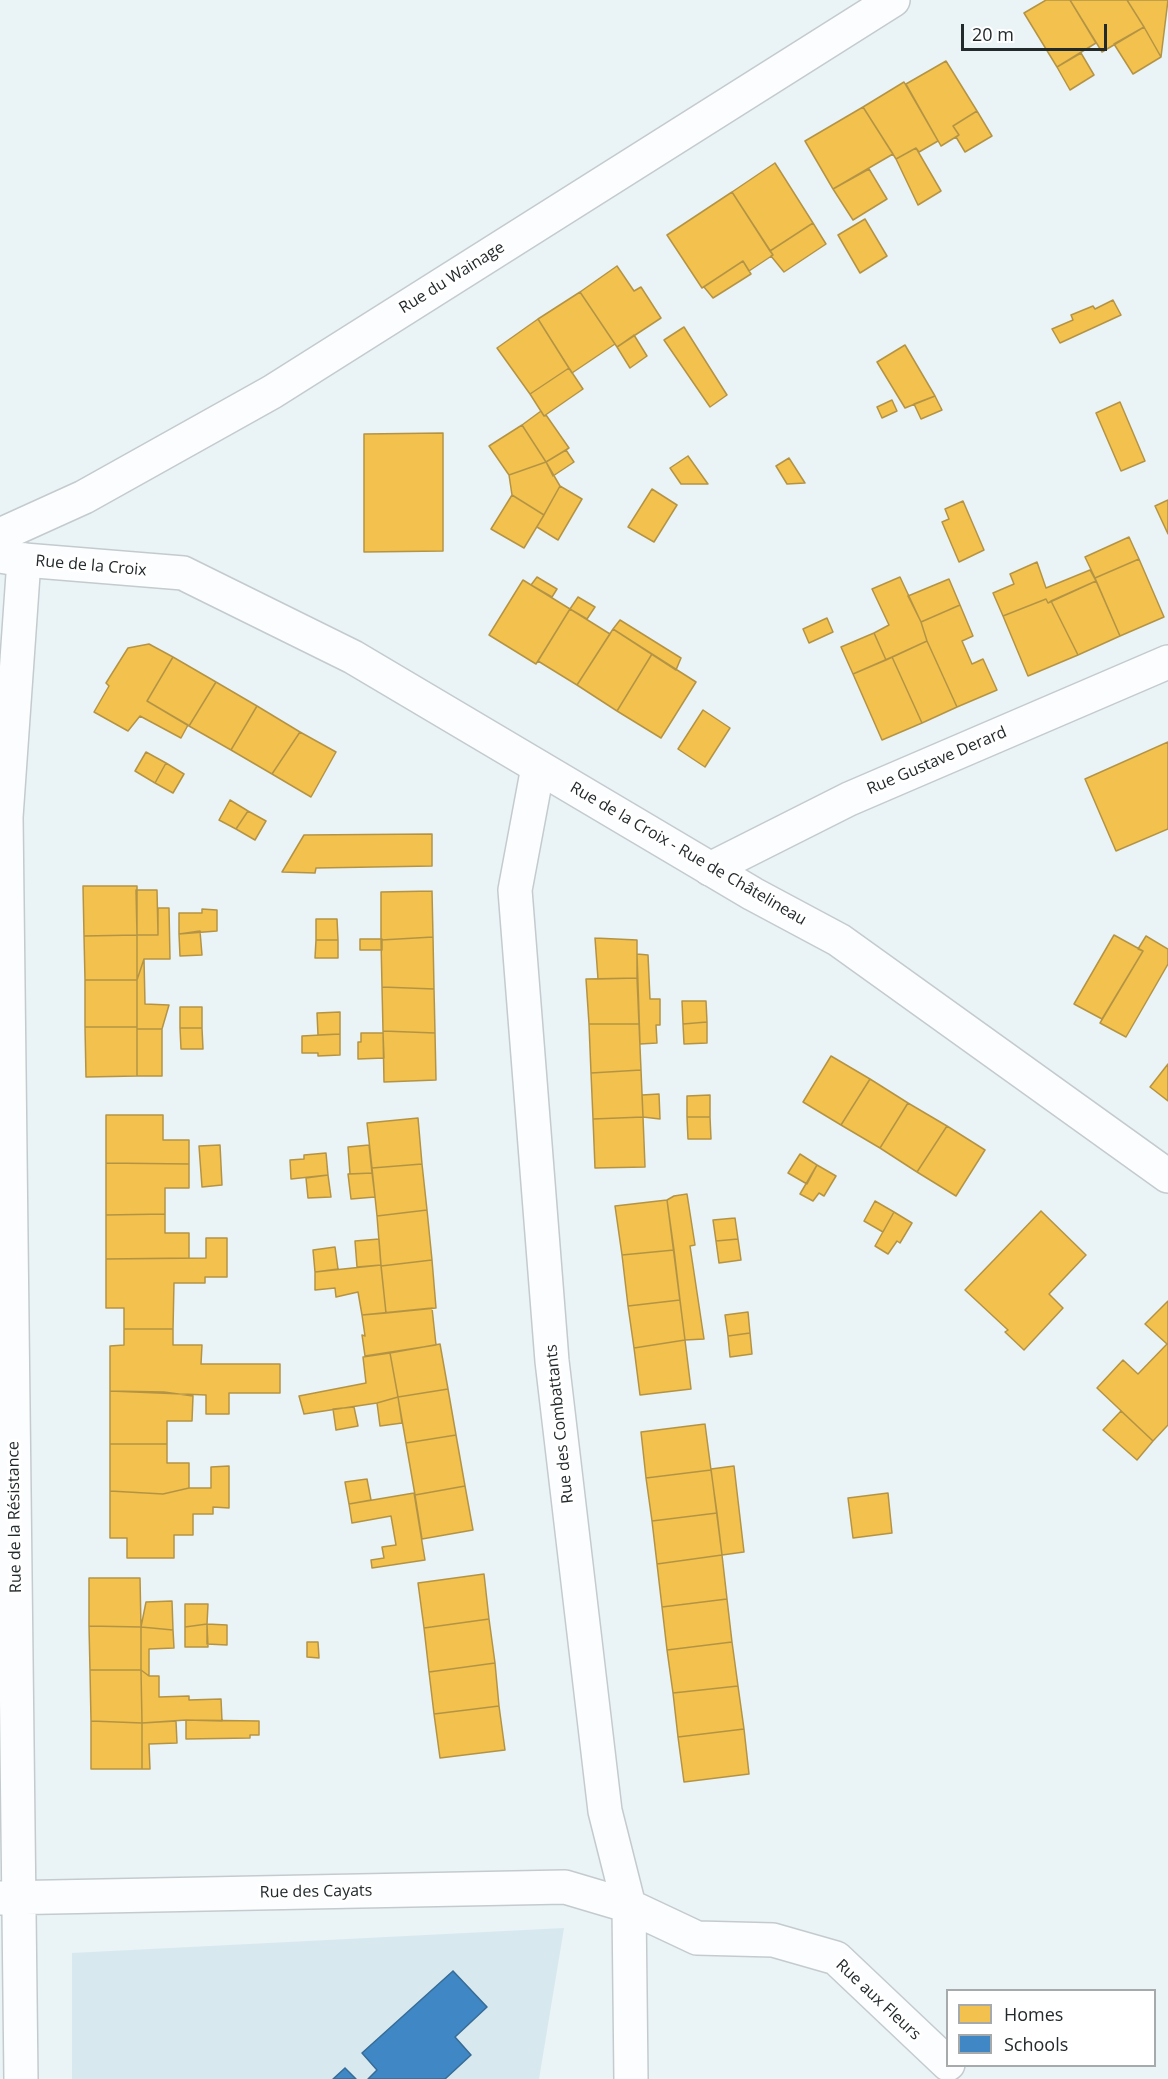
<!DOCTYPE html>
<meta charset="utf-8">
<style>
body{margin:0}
#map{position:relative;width:1168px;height:2079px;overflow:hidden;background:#eaf3f6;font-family:"Open Sans",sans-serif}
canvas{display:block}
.legend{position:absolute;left:946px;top:1989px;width:210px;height:78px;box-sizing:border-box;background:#fff;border:2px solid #a7aaab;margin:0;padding:8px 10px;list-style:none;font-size:18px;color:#232a2c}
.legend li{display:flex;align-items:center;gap:12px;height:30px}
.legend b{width:30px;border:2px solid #a7aaab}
.scale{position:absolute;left:961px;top:24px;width:146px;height:27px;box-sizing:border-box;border:3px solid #232a2c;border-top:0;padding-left:8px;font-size:18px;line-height:21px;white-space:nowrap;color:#232a2c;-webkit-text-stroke:4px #fff;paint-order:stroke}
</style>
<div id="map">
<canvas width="1168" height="2079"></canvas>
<ul class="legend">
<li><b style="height:16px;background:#f2c14e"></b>Homes</li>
<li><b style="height:16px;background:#3f88c5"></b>Schools</li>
</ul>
<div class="scale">20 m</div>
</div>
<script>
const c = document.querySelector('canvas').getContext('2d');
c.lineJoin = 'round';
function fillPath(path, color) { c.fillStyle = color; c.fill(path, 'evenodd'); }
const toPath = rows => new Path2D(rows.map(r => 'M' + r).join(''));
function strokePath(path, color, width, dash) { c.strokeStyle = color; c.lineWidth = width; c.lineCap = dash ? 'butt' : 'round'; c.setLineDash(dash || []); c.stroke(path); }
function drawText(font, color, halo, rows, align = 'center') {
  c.font = font + ' "Open Sans",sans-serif'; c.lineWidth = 6; c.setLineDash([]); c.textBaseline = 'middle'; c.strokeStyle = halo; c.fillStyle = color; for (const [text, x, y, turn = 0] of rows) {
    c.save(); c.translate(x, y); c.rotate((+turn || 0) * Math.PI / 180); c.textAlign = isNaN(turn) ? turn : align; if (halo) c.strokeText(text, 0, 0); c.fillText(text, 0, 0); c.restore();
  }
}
fillPath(toPath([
 [564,1928,539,2079,72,2079,72,1953]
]), '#d7e9ef');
const homes = toPath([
 [1046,0,1070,0,1096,43,1057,67,1024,13,1046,0],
 [1070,0,1127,0,1144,27,1102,52,1070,0],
 [1127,0,1168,0,1161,57,1144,27,1127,0],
 [1144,27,1161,57,1133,74,1114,44,1144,27],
 [1081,53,1094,75,1070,90,1057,67,1081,53],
 [946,61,977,111,953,126,959,135,941,146,906,84,946,61],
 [904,82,938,141,919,152,916,148,896,159,863,107,904,82],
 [863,107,893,154,833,189,805,141,863,107],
 [977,111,992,136,965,152,956,137,959,135,953,126,977,111],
 [916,148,941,191,918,205,896,159,916,148],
 [775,163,813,223,770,251,732,192,775,163],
 [869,169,887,199,853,220,833,189,869,169],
 [732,192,773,255,749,271,743,261,702,288,667,235,732,192],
 [865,219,887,256,860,273,838,235,865,219],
 [813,223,826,244,784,272,771,256,773,255,770,251,813,223],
 [743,261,751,274,713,298,704,287,743,261],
 [617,266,634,291,641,287,661,318,617,347,580,292,617,266],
 [580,292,615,344,572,373,538,319,580,292],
 [1113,300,1121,315,1060,343,1052,329,1073,320,1071,315,1093,306,1095,309,1113,300],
 [538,319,569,368,530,394,497,348,538,319],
 [684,327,727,395,710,407,664,340,684,327],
 [634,335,647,356,630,368,617,347,634,335],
 [905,345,935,396,905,408,877,362,905,345],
 [569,368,583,389,544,416,530,394,569,368],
 [935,396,942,410,921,419,914,404,935,396],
 [892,400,897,411,882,418,877,407,892,400],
 [1120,402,1145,461,1121,471,1096,413,1120,402],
 [541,411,544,416,546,415,569,448,546,462,522,425,541,411],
 [522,425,546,462,509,475,489,446,522,425],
 [443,433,443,551,364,552,364,434,443,433],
 [566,450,574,462,553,476,546,462,566,450],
 [688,456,708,484,681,484,670,468,688,456],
 [789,458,805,483,787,484,776,466,789,458],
 [546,462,560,486,544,515,512,495,509,475,546,462],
 [560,486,582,499,558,540,537,527,560,486],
 [652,489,677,505,654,542,628,527,652,489],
 [512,495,544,515,524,548,491,529,512,495],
 [1168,500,1168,534,1155,506,1168,500],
 [963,501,984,550,959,562,942,522,949,519,945,509,963,501],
 [1129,537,1139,559,1095,578,1085,557,1129,537],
 [1139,559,1164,617,1120,636,1095,578,1139,559],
 [1037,562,1046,588,1090,570,1096,581,1048,603,1046,599,1003,616,993,593,1014,584,1010,574,1037,562],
 [537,577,557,589,552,597,531,585,537,577],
 [900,577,921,622,927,641,886,660,874,633,889,625,872,589,900,577],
 [949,579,960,605,921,622,908,596,949,579],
 [523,580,570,609,536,664,489,635,523,580],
 [1096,581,1120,636,1078,655,1051,601,1096,581],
 [578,597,595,607,587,619,570,609,578,597],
 [1046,599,1048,603,1051,601,1078,655,1028,676,1003,616,1046,599],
 [960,605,973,636,962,641,972,664,983,659,997,690,957,707,927,641,921,622,960,605],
 [570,609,610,634,577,685,538,661,570,609],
 [827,618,833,632,809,643,803,629,827,618],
 [620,620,681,658,676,670,613,629,620,620],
 [613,629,652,654,617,711,577,685,613,629],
 [874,633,886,660,853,674,841,647,874,633],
 [927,641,957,707,922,723,892,657,927,641],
 [149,644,173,657,147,701,188,725,181,738,140,716,128,731,94,712,109,686,106,683,128,648,149,644],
 [652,654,696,682,661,738,617,711,652,654],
 [173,657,216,682,189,726,147,701,173,657],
 [892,657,922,723,882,740,853,674,892,657],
 [216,682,257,706,231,750,189,726,216,682],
 [257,706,300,732,272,774,231,750,257,706],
 [703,710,730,728,705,767,678,749,703,710],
 [300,732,336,752,311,797,272,774,300,732],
 [1168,742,1168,829,1116,851,1085,779,1168,742],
 [146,752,166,763,155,783,135,771,146,752],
 [166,763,184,774,173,793,155,783,166,763],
 [230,800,248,811,236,829,219,820,230,800],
 [248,811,266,821,255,840,236,829,248,811],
 [432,834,432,866,316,868,315,873,282,872,304,835,432,834],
 [83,886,137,886,137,935,84,936,83,886],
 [136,890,157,890,158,935,137,935,136,890],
 [432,891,433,937,381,940,381,892,432,891],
 [158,908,169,908,170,959,144,959,137,980,137,935,158,935,158,908],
 [202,909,217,910,217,931,179,934,179,913,202,913,202,909],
 [316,919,337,919,338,940,316,940,316,919],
 [200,931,202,955,180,956,179,934,200,931],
 [137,935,137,980,85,980,84,936,137,935],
 [1114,935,1143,951,1102,1019,1074,1004,1114,935],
 [1146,936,1168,949,1168,964,1126,1037,1100,1023,1143,951,1138,949,1146,936],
 [433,937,434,989,382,987,381,940,433,937],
 [595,938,637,940,637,978,598,979,595,938],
 [360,939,382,939,382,950,360,950,360,939],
 [316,940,338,940,338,958,315,958,316,940],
 [637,954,648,955,650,999,660,999,660,1025,656,1025,657,1043,640,1044,637,954],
 [144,959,145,1004,169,1005,162,1029,137,1029,137,980,144,959],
 [637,978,639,1024,589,1024,586,979,637,978],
 [85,980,137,980,137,1027,85,1027,85,980],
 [382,987,434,989,435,1033,383,1031,382,987],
 [682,1001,706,1001,707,1022,683,1024,682,1001],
 [180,1007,202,1007,202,1028,180,1028,180,1007],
 [340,1012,340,1034,318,1035,317,1013,340,1012],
 [707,1022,707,1043,684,1044,683,1024,707,1022],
 [589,1024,639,1024,641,1070,591,1073,589,1024],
 [85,1027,137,1027,137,1076,86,1077,85,1027],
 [180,1028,202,1028,203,1049,181,1049,180,1028],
 [137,1029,162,1029,162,1076,137,1076,137,1029],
 [383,1031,435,1033,436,1080,384,1082,383,1031],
 [361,1033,383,1033,384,1058,358,1059,358,1042,361,1042,361,1033],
 [340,1034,340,1055,318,1056,318,1053,302,1053,302,1036,340,1034],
 [831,1056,870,1079,841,1125,803,1102,831,1056],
 [1168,1064,1168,1101,1150,1087,1168,1064],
 [641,1070,643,1117,593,1119,591,1073,641,1070],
 [870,1079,908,1103,880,1148,841,1125,870,1079],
 [659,1094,660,1119,643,1117,642,1095,659,1094],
 [710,1095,710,1117,687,1117,687,1096,710,1095],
 [908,1103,947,1126,917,1172,880,1148,908,1103],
 [106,1115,163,1115,163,1140,189,1140,189,1164,106,1163,106,1115],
 [643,1117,645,1167,595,1168,593,1119,643,1117],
 [687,1117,710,1117,711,1139,688,1139,687,1117],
 [418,1118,422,1164,372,1168,367,1123,418,1118],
 [947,1126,985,1150,956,1196,917,1172,947,1126],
 [220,1145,222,1185,202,1187,199,1146,220,1145],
 [369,1145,372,1173,350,1174,348,1147,369,1145],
 [326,1153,328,1175,291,1179,290,1160,304,1159,304,1155,326,1153],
 [800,1154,817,1165,807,1184,788,1173,800,1154],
 [106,1163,189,1164,189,1188,165,1188,165,1214,106,1215,106,1163],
 [422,1164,427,1210,377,1216,372,1168,422,1164],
 [817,1165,836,1176,824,1196,819,1193,813,1201,800,1194,817,1165],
 [372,1173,375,1197,351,1199,348,1174,372,1173],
 [328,1175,331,1197,308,1198,306,1178,328,1175],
 [687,1194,695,1245,690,1246,704,1339,685,1340,667,1200,674,1196,687,1194],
 [667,1200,674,1250,622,1255,615,1206,667,1200],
 [875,1201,894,1212,883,1232,864,1221,875,1201],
 [427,1210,432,1260,381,1266,377,1216,427,1210],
 [1041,1211,1086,1255,1049,1294,1063,1308,1024,1350,1005,1332,1008,1330,965,1290,1041,1211],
 [894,1212,912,1223,900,1243,897,1241,888,1254,875,1246,894,1212],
 [165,1214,165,1233,189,1233,189,1258,106,1259,106,1215,165,1214],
 [735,1218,738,1239,716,1241,713,1220,735,1218],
 [206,1238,227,1238,227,1277,205,1277,205,1283,174,1283,173,1329,124,1329,124,1308,106,1308,106,1259,206,1258,206,1238],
 [379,1239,381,1265,357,1267,355,1241,379,1239],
 [738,1239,741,1260,719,1263,716,1241,738,1239],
 [335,1247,338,1269,315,1272,313,1250,335,1247],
 [674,1250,680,1300,628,1306,622,1255,674,1250],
 [432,1260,436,1308,386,1313,381,1266,432,1260],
 [381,1265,386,1313,362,1315,358,1292,336,1297,335,1288,315,1290,315,1272,381,1265],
 [680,1300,685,1340,634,1348,628,1306,680,1300],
 [1168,1301,1168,1343,1167,1344,1145,1324,1168,1301],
 [432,1308,436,1345,365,1356,362,1335,365,1336,362,1315,432,1308],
 [748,1312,750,1333,728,1336,725,1315,748,1312],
 [124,1329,173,1329,173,1345,202,1345,201,1364,280,1364,280,1393,229,1393,229,1414,206,1414,206,1395,110,1391,110,1346,124,1345,124,1329],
 [750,1333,752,1354,730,1357,728,1336,750,1333],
 [685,1340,691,1389,640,1395,634,1348,685,1340],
 [1168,1343,1168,1425,1153,1441,1097,1388,1123,1360,1138,1374,1168,1343],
 [440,1344,448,1389,398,1397,390,1353,440,1344],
 [390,1353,398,1397,377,1403,304,1414,299,1396,366,1383,363,1357,390,1353],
 [448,1389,456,1435,406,1443,398,1397,448,1389],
 [110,1391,164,1392,193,1396,192,1421,167,1421,167,1444,110,1444,110,1391],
 [398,1397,402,1423,380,1426,377,1403,398,1397],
 [354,1407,358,1426,336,1430,333,1409,354,1407],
 [1121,1411,1153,1441,1137,1460,1103,1430,1121,1411],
 [705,1424,711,1470,646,1478,641,1432,705,1424],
 [456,1435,465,1486,415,1495,406,1443,456,1435],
 [110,1444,167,1444,167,1463,189,1463,189,1488,163,1494,110,1491,110,1444],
 [229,1466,229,1508,213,1507,213,1514,193,1514,193,1535,174,1535,174,1558,127,1558,127,1538,110,1538,110,1491,163,1494,189,1488,211,1488,211,1467,229,1466],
 [734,1466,744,1552,722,1555,711,1469,734,1466],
 [711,1470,717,1513,652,1521,646,1478,711,1470],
 [367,1479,371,1500,349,1504,345,1482,367,1479],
 [465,1486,473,1530,422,1539,415,1495,465,1486],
 [414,1493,425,1560,372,1568,371,1560,384,1558,382,1547,396,1545,391,1516,352,1523,349,1504,414,1493],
 [888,1493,892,1533,853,1538,848,1498,888,1493],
 [717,1513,722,1555,657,1564,652,1521,717,1513],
 [722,1555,727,1599,662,1607,657,1564,722,1555],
 [484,1574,489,1619,424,1628,418,1583,484,1574],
 [89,1578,140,1578,141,1627,89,1626,89,1578],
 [727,1599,732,1642,667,1650,662,1607,727,1599],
 [172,1601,173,1630,141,1627,146,1602,172,1601],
 [185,1604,208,1604,207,1624,185,1627,185,1604],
 [489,1619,495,1663,429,1672,424,1628,489,1619],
 [207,1624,227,1625,227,1645,207,1644,207,1624],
 [207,1624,208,1647,185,1647,185,1627,207,1624],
 [89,1626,141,1627,141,1670,90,1670,89,1626],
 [141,1627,173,1630,174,1648,149,1649,149,1676,141,1670,141,1627],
 [307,1642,318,1642,319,1658,307,1657,307,1642],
 [732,1642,738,1686,673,1693,667,1650,732,1642],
 [495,1663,499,1706,434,1714,429,1672,495,1663],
 [90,1670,141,1670,142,1723,91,1721,90,1670],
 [141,1670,149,1676,159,1676,159,1697,189,1696,189,1700,221,1699,222,1721,186,1720,142,1723,141,1670],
 [738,1686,744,1729,678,1737,673,1693,738,1686],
 [499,1706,505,1750,440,1758,434,1714,499,1706],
 [186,1720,259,1721,259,1735,250,1735,250,1738,186,1739,186,1720],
 [91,1721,142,1723,142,1769,91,1769,91,1721],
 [176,1721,177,1743,149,1744,150,1769,142,1769,142,1723,176,1721],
 [744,1729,749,1774,684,1782,678,1737,744,1729]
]);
fillPath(homes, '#f2c14e');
strokePath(homes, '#b49444', 1.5);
const schools = toPath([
 [453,1971,487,2007,455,2037,471,2055,445,2079,368,2079,377,2070,362,2053,453,1971],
 [345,2068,356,2079,333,2079,345,2068]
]);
fillPath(schools, '#3f88c5');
strokePath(schools, '#376c97', 1.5);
const minor = toPath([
 [538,767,515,890,552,1361,605,1811,629,1906,631,2079],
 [710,869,849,799,1168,662],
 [0,1898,565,1887,629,1906,697,1938,773,1940,836,1958,948,2064],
 [21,2079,6,817,24,560]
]);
const tertiary = toPath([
 [0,535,84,497,272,392,893,0],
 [0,556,24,560,183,573,353,657,753,894,839,940,1168,1176]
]);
strokePath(minor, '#c4cbce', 36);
strokePath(tertiary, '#c4cbce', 36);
strokePath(minor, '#fcfdfe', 33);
strokePath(tertiary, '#fcfdfe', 33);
drawText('16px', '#232a2c', '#fff', [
 ["Rue du Wainage",452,278,-32],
 ["Rue de la Croix",91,566,5],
 ["Rue Gustave Derard",937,761,-23],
 ["Rue de la Croix - Rue de Châtelineau",688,854,30],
 ["Rue des Combattants",560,1424,-96],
 ["Rue de la Résistance",15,1517,-91],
 ["Rue des Cayats",316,1892,-1],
 ["Rue aux Fleurs",878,2000,43]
]);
</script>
